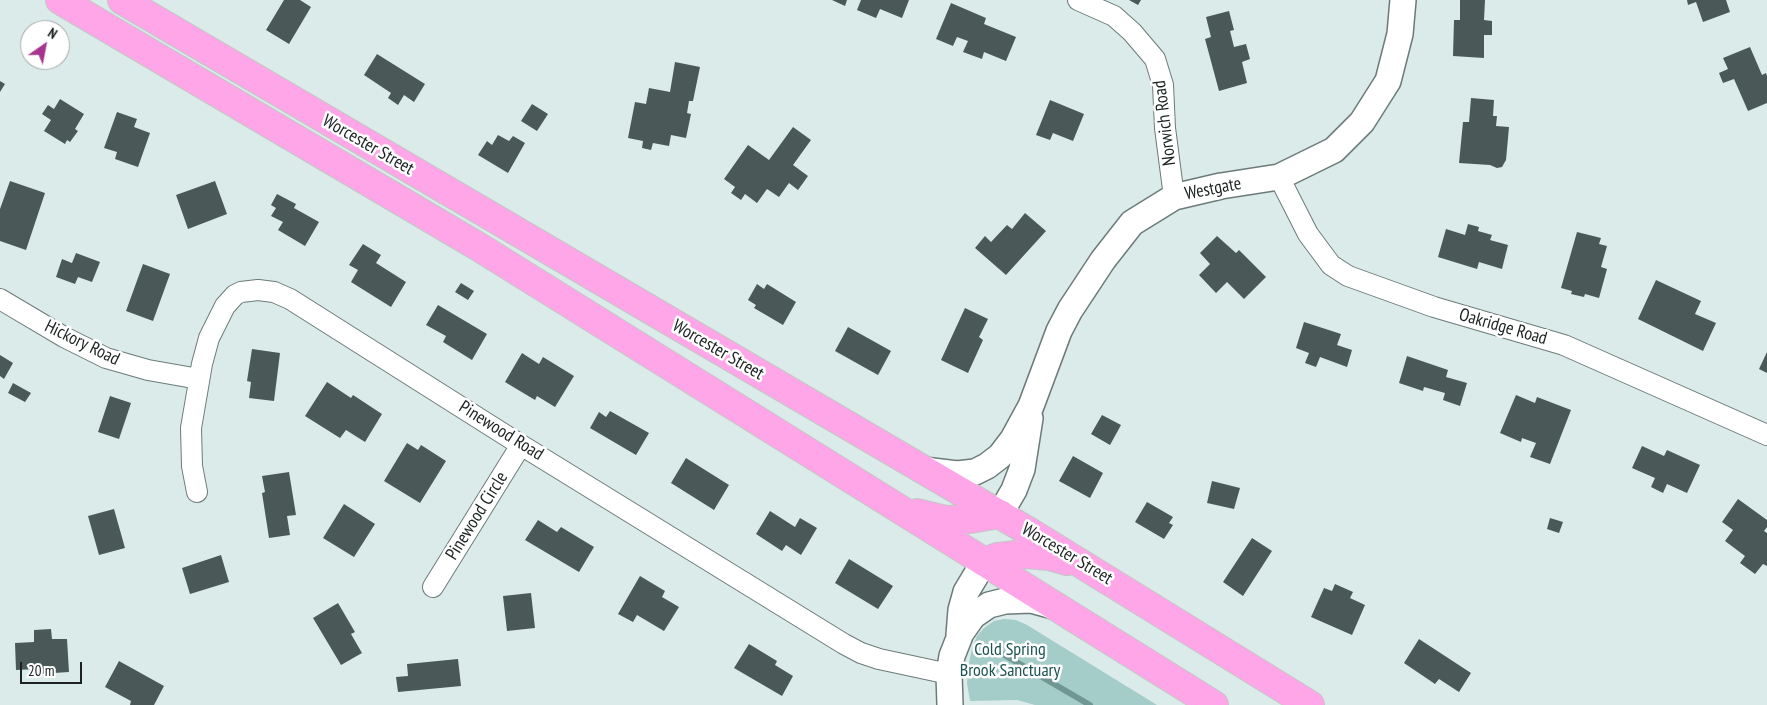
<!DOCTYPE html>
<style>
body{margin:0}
#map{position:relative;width:1767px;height:705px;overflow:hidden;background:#dbebea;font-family:"PT Sans Narrow",sans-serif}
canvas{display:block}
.north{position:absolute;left:20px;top:20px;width:50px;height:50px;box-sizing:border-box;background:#fff;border:1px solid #a4a7a7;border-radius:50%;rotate:33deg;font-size:14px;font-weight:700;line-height:20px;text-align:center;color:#1c2222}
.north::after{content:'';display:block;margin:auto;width:18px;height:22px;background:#a7348e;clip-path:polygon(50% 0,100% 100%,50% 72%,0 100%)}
.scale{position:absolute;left:20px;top:662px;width:62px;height:22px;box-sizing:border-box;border:2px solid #1c2222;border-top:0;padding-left:6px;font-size:15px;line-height:18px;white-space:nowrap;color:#1c2222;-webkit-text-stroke:4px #fff;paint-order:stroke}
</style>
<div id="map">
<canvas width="1767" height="705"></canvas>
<div class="north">N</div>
<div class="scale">20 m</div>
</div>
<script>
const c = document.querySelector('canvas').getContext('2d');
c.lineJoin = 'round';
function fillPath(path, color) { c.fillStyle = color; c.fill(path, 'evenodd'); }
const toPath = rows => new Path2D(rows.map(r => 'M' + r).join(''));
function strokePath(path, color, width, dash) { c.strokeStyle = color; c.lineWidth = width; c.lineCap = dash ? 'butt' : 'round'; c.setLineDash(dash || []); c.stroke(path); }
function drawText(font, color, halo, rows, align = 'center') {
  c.font = font + ' "PT Sans Narrow",sans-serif'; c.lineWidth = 5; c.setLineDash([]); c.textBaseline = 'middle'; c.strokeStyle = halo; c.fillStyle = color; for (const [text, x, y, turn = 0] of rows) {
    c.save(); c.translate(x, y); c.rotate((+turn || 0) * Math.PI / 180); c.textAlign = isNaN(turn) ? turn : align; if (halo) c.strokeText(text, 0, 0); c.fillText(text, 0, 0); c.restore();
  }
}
fillPath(toPath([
 [1004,619,1016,620,1027,625,1157,705,1035,705,1017,700,970,701,967,683,969,663,972,648,977,636,984,628,994,621]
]), '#a4ccc9');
strokePath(toPath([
 [989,646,1090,705]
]), '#709794', 6);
fillPath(toPath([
 [284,0,300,0,311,7,289,44,266,30],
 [832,0,847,0,845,6],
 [861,0,909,0,902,18,880,9,876,18,857,10],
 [1129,0,1141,0,1138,5],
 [1460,0,1485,0,1484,20,1492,21,1492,35,1484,35,1484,58,1453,56,1454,20,1460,20],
 [1687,0,1726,0,1730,12,1703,22,1696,2,1688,5],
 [951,3,986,18,984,24,1016,37,1006,61,984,52,982,59,963,52,968,41,957,37,953,46,936,39],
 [1229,11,1234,30,1230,31,1234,47,1246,44,1250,59,1242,62,1247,83,1219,91,1205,39,1211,37,1206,17],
 [1750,47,1762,75,1766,73,1767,76,1767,103,1748,111,1734,79,1723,83,1719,73,1728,69,1723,58],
 [377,54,425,84,414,102,404,95,398,105,388,98,391,93,364,75],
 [675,62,700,67,693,101,689,101,687,113,691,114,686,138,671,135,669,146,653,143,651,150,642,148,643,141,628,138,635,102,646,104,649,88,670,92],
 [0,81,5,84,0,92],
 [1471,98,1494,100,1493,116,1497,116,1496,126,1509,127,1506,160,1502,167,1497,168,1490,165,1459,163,1463,122,1469,122],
 [60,99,84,114,75,129,78,131,70,142,67,140,65,144,44,131,51,120,42,114,48,105,54,109],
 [1050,100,1084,114,1073,141,1053,133,1050,140,1036,135],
 [532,104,548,114,537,131,521,121],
 [117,112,137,119,134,127,150,133,138,167,115,159,117,152,104,148],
 [793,127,811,140,793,165,808,176,798,190,789,183,779,197,767,189,757,203,745,194,741,200,731,193,735,187,724,179,748,145,769,160],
 [498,135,509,141,513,136,525,143,508,173,478,155,487,141,492,145],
 [10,181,45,193,26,250,0,241,0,209],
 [215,181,227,214,188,229,176,195],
 [277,194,296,204,294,208,319,222,305,246,278,230,283,222,271,216,276,208,271,205],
 [1025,213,1046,231,1006,275,975,248,985,236,991,242,1007,225,1012,229],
 [1468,224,1479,227,1478,231,1492,235,1490,240,1508,245,1502,269,1479,262,1477,269,1438,257,1446,229,1465,235],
 [1577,232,1601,238,1599,244,1607,246,1601,267,1607,269,1599,298,1585,294,1584,297,1571,294,1572,291,1561,288],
 [1217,236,1236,253,1239,250,1266,277,1244,299,1227,282,1216,293,1199,275,1210,264,1200,253],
 [363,244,381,255,376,263,406,282,391,307,351,282,358,270,349,265],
 [76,253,100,262,92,282,78,277,75,284,56,277,62,259,72,263],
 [143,264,170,274,153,321,126,311],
 [1656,280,1701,301,1695,314,1716,323,1703,351,1638,319],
 [461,283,474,291,468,300,455,292],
 [757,284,764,289,767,284,796,302,783,325,754,308,756,305,748,300],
 [438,305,487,334,472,360,443,342,446,336,426,325],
 [965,308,988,319,979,337,983,340,968,373,941,360],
 [1304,322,1341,334,1337,345,1352,350,1347,367,1320,357,1316,367,1305,363,1309,353,1296,348],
 [848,327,891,351,878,375,835,351],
 [252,349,280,353,274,401,249,398,251,382,247,381],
 [1767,352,1767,373,1759,369],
 [522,353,539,364,543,357,574,376,555,407,537,396,535,400,505,382],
 [0,355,13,363,4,379,0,376],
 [1407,356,1448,370,1446,377,1467,383,1460,406,1443,400,1445,393,1424,387,1423,391,1399,383],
 [327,382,351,398,353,395,382,414,365,442,346,430,340,438,305,416],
 [13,383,31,393,25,402,8,393],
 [1516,395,1535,403,1537,397,1571,410,1550,464,1530,457,1536,443,1522,438,1521,442,1500,433],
 [110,396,131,403,119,439,98,432],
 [610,411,649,433,636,455,590,428,599,412,606,417],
 [1102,415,1121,425,1110,445,1091,434],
 [407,443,418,450,421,445,446,461,420,503,384,481],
 [1642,446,1664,456,1667,450,1700,465,1687,493,1667,484,1663,493,1651,487,1655,478,1632,468],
 [1073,456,1103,473,1090,498,1059,481],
 [686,458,729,485,714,510,671,483],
 [289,472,296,515,287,516,290,535,269,538,262,493,265,492,262,476],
 [1212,481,1240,488,1234,509,1207,503],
 [1738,499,1767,520,1767,527,1764,531,1767,533,1767,566,1763,564,1755,574,1740,563,1745,556,1725,541,1733,530,1722,522],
 [1147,502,1173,517,1169,523,1173,525,1164,539,1135,522],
 [344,504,375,524,354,557,323,538],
 [114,509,125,548,99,555,88,516],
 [770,511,795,527,800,518,817,528,801,555,786,545,782,551,756,534],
 [1550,518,1563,522,1559,533,1547,529],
 [538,520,557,532,561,527,594,547,579,572,525,540],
 [1252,538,1272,551,1243,596,1223,582],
 [221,555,229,582,190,594,182,568],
 [849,559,893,586,878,609,835,583],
 [640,576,665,591,662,597,679,607,664,631,637,615,633,622,618,614],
 [1335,584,1353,592,1350,598,1365,605,1352,635,1311,617,1324,588,1332,591],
 [531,593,535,628,507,631,503,596],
 [338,603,355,632,351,634,362,653,341,665,313,618],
 [51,629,52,639,67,639,69,672,38,674,38,669,16,670,15,643,34,642,34,630],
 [1419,639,1471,673,1459,692,1439,679,1435,684,1404,663],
 [749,644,777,661,775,665,793,676,782,696,734,668],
 [458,659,461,686,398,692,396,677,408,676,407,664],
 [119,661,164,686,154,705,130,705,131,701,105,687]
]), '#4a5958');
const minor = toPath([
 [1078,0,1114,16,1132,32,1155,59,1163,85,1165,128,1174,197],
 [1279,177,1308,234,1331,265,1348,276,1434,307,1564,345,1767,435],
 [0,299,64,337,106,358,148,370,199,379],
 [197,492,192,466,191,428,202,364,209,338,225,306,235,295,241,292,258,290,274,292,290,299,521,445,844,644,861,653,879,659,949,674],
 [433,587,521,445]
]);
const tertiary = toPath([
 [924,470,957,474,975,472,987,466,1000,456,1013,439,1031,406,1059,331,1070,310,1103,260,1132,223,1174,197,1221,186,1279,177,1334,150,1362,122,1388,81,1400,34,1403,0],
 [1000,514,1014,490,1022,469,1030,418],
 [959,635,961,610,966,592,984,562],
 [950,705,949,674,952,656,961,633,973,616,989,605,1005,601,1031,600,1053,606]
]);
const trunk = toPath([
 [60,0,479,247,1214,705],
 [122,0,1028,531,1310,705],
 [917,513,946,520,970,519,1000,514],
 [984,562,998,557,1025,554,1050,556,1067,561]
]);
strokePath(minor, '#6c7b79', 22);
strokePath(tertiary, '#6c7b79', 28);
strokePath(trunk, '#c4c6c6', 30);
strokePath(minor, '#fff', 20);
strokePath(tertiary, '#fff', 25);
strokePath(trunk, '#fea6e7', 28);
drawText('18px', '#1c2222', '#fff', [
 ["Norwich Road",1165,123,-97],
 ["Worcester Street",368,145,30],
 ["Westgate",1213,189,-11],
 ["Oakridge Road",1503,327,16],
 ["Hickory Road",82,343,26],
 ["Worcester Street",718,350,30],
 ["Pinewood Road",501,431,32],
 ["Pinewood Circle",477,516,-58],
 ["Worcester Street",1067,554,31]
]);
drawText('18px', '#1b5452', '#fff', [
 ["Cold Spring",1010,650],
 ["Brook Sanctuary",1010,671]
]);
</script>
